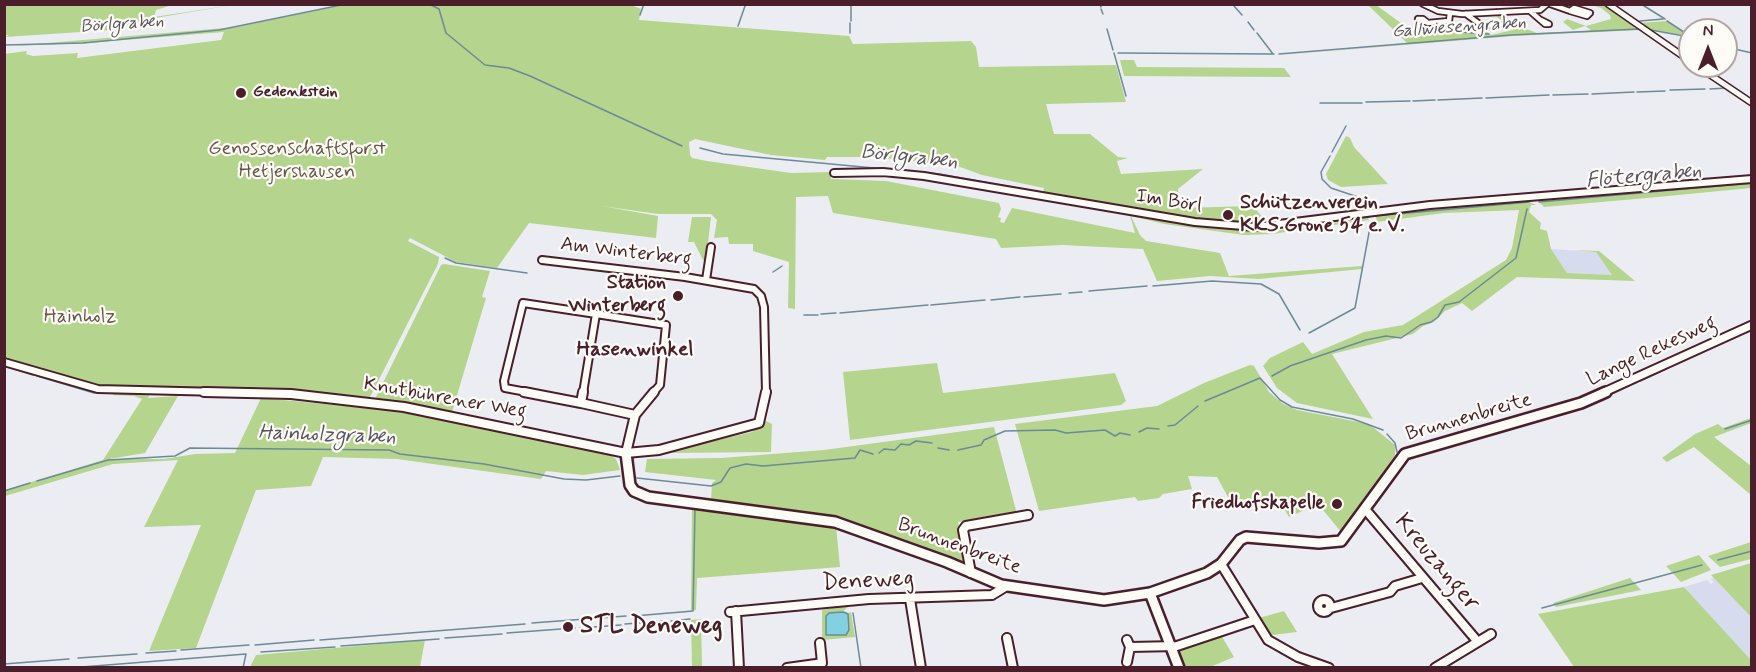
<!DOCTYPE html>
<meta charset="utf-8">
<style>
body{margin:0}
#map{position:relative;width:1756px;height:672px;overflow:hidden;background:#ebedf3;font-family:Mynerve,sans-serif}
canvas{display:block}
.frame{position:absolute;inset:0;border:6px solid #4a1f2b;pointer-events:none}
.north{position:absolute;left:1678px;top:18px;width:60px;height:60px;box-sizing:border-box;background:#fdfcf7;border:2px solid #b5a4a5;border-radius:50%;rotate:0deg;font-size:16px;font-weight:700;line-height:24px;text-align:center;color:#4a1f2b}
.north::after{content:'';display:block;margin:auto;width:21px;height:27px;background:#4a1f2b;clip-path:polygon(50% 0,100% 100%,50% 72%,0 100%)}
</style>
<div id="map">
<canvas width="1756" height="672"></canvas>
<div class="frame"></div>
<div class="north">N</div>
</div>
<script>
const c = document.querySelector('canvas').getContext('2d');
c.lineJoin = 'round';
function fillPath(path, color) { c.fillStyle = color; c.fill(path, 'evenodd'); }
const toPath = rows => new Path2D(rows.map(r => 'M' + r).join(''));
function strokePath(path, color, width, dash) { c.strokeStyle = color; c.lineWidth = width; c.lineCap = dash ? 'butt' : 'round'; c.setLineDash(dash || []); c.stroke(path); }
function drawText(font, color, halo, rows, align = 'center') {
  c.font = font + ' Mynerve,sans-serif'; c.lineWidth = 4.5; c.setLineDash([]); c.textBaseline = 'middle'; c.strokeStyle = halo; c.fillStyle = color; for (const [text, x, y, turn = 0] of rows) {
    c.save(); c.translate(x, y); c.rotate((+turn || 0) * Math.PI / 180); c.textAlign = isNaN(turn) ? turn : align; if (halo) c.strokeText(text, 0, 0); c.fillText(text, 0, 0); c.restore();
  }
}
fillPath(toPath([
 [1551,249,1596,252,1613,275,1567,273],
 [1714,578,1751,617,1751,660,1684,587,1707,580,1711,584,1714,582,1710,579]
]), '#d6dbee');
fillPath(toPath([
 [348,4,631,5,641,9,639,20,849,36,853,44,971,41,976,47,979,67,1116,65,1126,102,1046,104,1054,134,1090,134,1118,157,1128,158,1117,161,1121,174,1203,169,1178,189,1180,208,1253,206,1267,223,1213,220,1212,223,1043,194,1044,188,982,175,952,164,871,157,827,157,825,160,771,155,695,139,689,142,690,155,692,158,707,161,791,173,831,172,831,179,886,181,999,203,1001,209,998,217,1001,218,1000,222,1004,223,1012,208,1135,233,1130,215,1116,212,1188,224,1244,230,1281,230,1368,218,1369,220,1272,234,1244,235,1164,224,1131,216,1140,235,1146,241,1220,253,1229,276,1362,266,1362,269,1258,279,1210,276,1157,281,1143,249,1062,245,1001,248,996,239,833,213,828,196,796,197,795,309,788,308,789,262,753,251,753,244,729,244,728,237,714,238,717,220,711,214,658,214,602,206,658,216,656,238,529,223,497,268,456,262,410,238,408,241,439,257,438,264,370,397,366,399,310,391,109,387,5,359,4,54,27,51,26,54,33,56,78,53,77,58,221,40,224,32,87,43,12,46,236,27],
 [4,5,172,5,156,10,154,17,233,5,149,19,111,30,5,37,9,35,5,35],
 [1368,5,1376,5,1405,26,1422,31,1487,32,1491,35,1513,30,1491,12,1501,13,1516,25,1537,33,1586,31,1591,30,1585,26,1573,30,1563,22,1567,19,1586,26,1611,19,1610,15,1601,8,1592,5,1604,5,1636,26,1634,28,1641,30,1514,36,1281,55,1408,44],
 [1666,21,1689,36,1649,29,1639,23],
 [1120,60,1134,60,1137,67,1284,68,1291,77,1124,76],
 [1346,136,1350,138,1354,147,1388,184,1341,187,1328,180,1326,174],
 [1751,180,1751,188,1647,198,1544,207,1537,200],
 [1525,200,1536,205,1531,205,1529,212,1541,223,1540,229,1547,231,1551,249,1567,273,1612,275,1596,252,1571,250,1599,251,1635,281,1517,277,1472,311,1462,303,1445,311,1434,322,1423,326,1413,334,1332,354,1373,419,1297,403,1277,388,1263,366,1270,358,1303,342,1312,354,1364,332,1403,325,1506,260,1512,248,1519,210,1444,213,1377,222,1375,213],
 [692,217,711,217,706,260,703,260,694,242,688,242],
 [444,264,490,271,482,297,486,298,452,412,375,399,441,265],
 [937,363,943,393,1115,373,1126,401,1121,405,850,440,843,372],
 [1250,365,1254,366,1269,392,1283,404,1297,410,1369,424,1395,445,1395,455,1342,533,1318,504,1289,517,1278,499,1253,502,1247,499,1230,501,1217,477,1188,476,1192,489,1163,494,1159,498,1138,501,1135,497,1039,511,1015,424,1157,406,1204,383],
 [115,392,150,393,148,398,178,396,145,453,109,459,164,459,195,454,235,453,261,398,421,413,610,455,616,459,620,470,583,475,546,471,541,479,397,459,323,457,311,486,256,490,196,648,149,651,201,525,144,527,178,460,113,464,5,496,5,490,103,460,142,399,134,396,113,395],
 [1751,418,1751,423,1714,437,1751,466,1751,495,1694,447,1667,462,1662,458,1695,434,1718,424,1723,428],
 [766,421,772,424,771,452,662,453,752,432],
 [994,427,1017,514,958,522,965,559,961,562,841,517,711,502,712,483,716,480,645,472,647,459,721,458,824,450],
 [692,507,836,526,840,567,697,578,696,610,691,611],
 [1751,542,1751,559,1720,567,1708,556],
 [1699,555,1711,570,1681,582,1666,566],
 [1751,563,1752,563,1751,617,1711,575],
 [1630,578,1641,590,1556,607,1553,603],
 [1684,587,1751,660,1751,667,1574,667,1538,614],
 [850,605,843,611,849,613,851,612,855,637,822,640,822,610],
 [1284,611,1297,632,1272,635,1259,618],
 [701,619,702,667,692,667,691,620],
 [1221,635,1234,657,1210,667,1184,667,1179,653,1183,648],
 [425,640,420,667,250,667,256,655]
]), '#b5d48d');
const water = toPath([
 [843,612,848,614,849,630,846,635,826,635,826,616,829,613,843,612]
]);
fillPath(water, '#82d1e0');
strokePath(water, '#6c8a98', 1.5);
strokePath(toPath([
 [429,4,439,9,446,33,485,65,509,68,530,76,682,146],
 [851,4,851,21],
 [1100,4,1101,7],
 [1641,4,1665,19],
 [1234,6,1242,15],
 [1101,9,1103,14],
 [640,15,644,4],
 [1640,21,1663,19],
 [1667,21,1690,36],
 [1248,22,1254,30],
 [850,23,850,33],
 [738,26,745,6],
 [1107,29,1113,50],
 [1651,30,1690,37],
 [1457,32,1489,34],
 [1257,33,1273,54],
 [4,45,83,43,219,30,346,4],
 [1726,47,1752,53],
 [1114,53,1126,96],
 [1118,53,1274,54],
 [1279,54,1511,35,1639,29],
 [1710,89,1727,88],
 [1670,90,1705,89],
 [1637,92,1665,91],
 [1592,94,1634,92],
 [1553,95,1588,94],
 [1486,98,1549,95],
 [1438,100,1482,98],
 [1413,101,1435,100],
 [1366,102,1410,101],
 [1320,103,1362,103],
 [700,148,723,154,939,174,1114,205],
 [1332,152,1346,126],
 [1330,156,1321,172,1322,179,1331,188,1358,197,1366,210],
 [1539,202,1752,183],
 [1375,216,1529,202],
 [1210,226,1247,229],
 [1261,229,1369,217],
 [445,258,456,263,527,273],
 [773,272,782,266],
 [1153,286,1212,281,1261,284,1279,294,1300,330],
 [1089,291,1147,286],
 [1069,293,1082,292],
 [1024,297,1061,294],
 [991,300,1020,297],
 [931,305,985,300],
 [840,313,928,305],
 [821,314,836,313],
 [804,315,818,315],
 [1309,333,1355,308,1371,222],
 [1730,339,1752,330],
 [4,366,33,375],
 [1669,367,1726,341],
 [37,376,94,393,150,394],
 [1272,376,1290,366,1366,340,1386,336,1401,338,1420,325,1431,322,1438,317,1445,305,1459,302,1516,258,1527,209],
 [1640,381,1666,369],
 [154,394,201,395],
 [1612,394,1637,382],
 [1205,401,1260,378,1280,400,1292,407,1353,419,1383,430],
 [1168,426,1175,425,1198,406],
 [1725,429,1752,420],
 [1139,432,1147,428,1159,429],
 [1387,434,1395,443,1397,452],
 [938,448,949,450],
 [958,450,981,445,984,440,1005,431,1055,430,1066,433,1105,430,1115,436,1120,433,1130,435],
 [879,453,884,449,895,450,901,444,909,445,916,441,932,443],
 [637,478,711,486,721,482,730,468,746,464,763,466,855,458,860,450,873,454],
 [37,481,108,460,175,456,190,448,389,450,400,454,484,464,564,479,586,480,620,476],
 [4,491,30,483],
 [1718,560,1752,551],
 [1542,608,1702,565],
 [853,613,861,668],
 [634,616,693,611,695,508],
 [671,621,690,619],
 [532,623,626,616],
 [625,624,666,621],
 [580,628,621,625],
 [571,629,575,628],
 [507,633,561,629],
 [445,638,502,634],
 [320,640,525,624],
 [255,645,314,640],
 [341,646,439,639],
 [181,650,249,645],
 [261,652,335,647],
 [146,653,176,651],
 [78,658,137,654],
 [4,664,69,659],
 [69,668,246,654,243,668]
]), '#6c8a98', 1.5);
const minorFar2 = toPath([
 [1423,4,1438,11,1462,14,1540,10,1547,4],
 [1550,4,1570,11],
 [1574,8,1590,13,1587,16,1570,11,1574,8],
 [1530,11,1545,24,1549,24,1541,20],
 [1466,14,1481,25,1505,25],
 [1418,19,1423,19,1428,23,1418,19],
 [1428,23,1449,21,1450,13],
 [834,173,898,173]
]);
const minorFar1 = toPath([
 [834,173,883,172,924,176,1195,222,1255,227,1430,205,1752,179],
 [542,260,685,277,754,289,761,296,764,307,766,393],
 [706,280,711,247],
 [4,362,98,389,262,393],
 [532,393,505,388,504,381,523,303,596,314],
 [583,393,596,314,666,325,660,385,653,393]
]);
const minor = toPath([
 [204,392,291,394,404,407,626,453,659,450,759,423,766,392],
 [524,392,581,403],
 [583,392,581,403,635,415],
 [635,415,654,392],
 [626,453,635,415],
 [1365,509,1478,642],
 [1221,564,1268,640,1298,657,1329,668],
 [971,573,963,530,966,526,1028,515],
 [910,599,921,668],
 '1318 606a6 6 0 1 1 12 0a6 6 0 1 1-12 0Z',
 [1331,608,1390,592,1395,586,1422,578],
 [736,611,739,668],
 [730,612,869,599,992,595,1005,587],
 [1007,638,1013,668],
 [1127,640,1130,647,1177,646,1255,620],
 [1127,662,1130,647],
 [816,664,822,663,820,643],
 [787,668,816,664,816,668],
 [1435,668,1491,634]
]);
const tertiaryFar2 = toPath([
 [1608,4,1690,61],
 [1697,66,1752,103]
]);
const tertiaryFar1 = toPath([
 [1602,393,1752,325]
]);
const tertiary = toPath([
 [626,453,630,485,634,491,648,497,835,522,947,562,1001,585,1104,600,1150,593,1207,573,1221,564,1240,540,1246,537,1319,543,1341,541,1405,454,1581,403,1606,392],
 [1150,593,1179,668]
]);
strokePath(minorFar2, '#4a1f2b', 8);
strokePath(minorFar1, '#4a1f2b', 10);
strokePath(minor, '#4a1f2b', 12);
strokePath(tertiaryFar2, '#4a1f2b', 8);
strokePath(tertiaryFar1, '#4a1f2b', 11);
strokePath(tertiary, '#4a1f2b', 14);
strokePath(minorFar2, '#fdfcf7', 4.5);
strokePath(minorFar1, '#fdfcf7', 6);
strokePath(minor, '#fdfcf7', 8);
strokePath(tertiaryFar2, '#fdfcf7', 5);
strokePath(tertiaryFar1, '#fdfcf7', 7);
strokePath(tertiary, '#fdfcf7', 9);
for (const [x, y, r, color] of [
 [241,93,6,"#4a1f2b"],
 [1228,215,6,"#4a1f2b"],
 [678,296,6,"#4a1f2b"],
 [1337,504,6,"#4a1f2b"],
 [568,627,6,"#4a1f2b"]
]) { const dot = new Path2D(); dot.arc(x, y, r, 0, 2 * Math.PI); c.fillStyle = color; c.fill(dot); strokePath(dot, '#fdfcf7', 2); }
drawText('bold 16px', '#4a1f2b', '#fdfcf7', [
 ["Gedenkstein",253,93]
], 'left');
drawText('italic 18px', '#5b5461', '#fdfcf7', [
 ["Börlgraben",122,25,-4],
 ["Gallwiesengraben",1459,28,-4]
]);
drawText('20px', '#6a5548', '#fdfcf7', [
 ["Genossenschaftsforst",297,150],
 ["Hetjershausen",297,173],
 ["Hainholz",80,318]
]);
drawText('20px', '#4a1f2b', '#fdfcf7', [
 ["Im Börl",1169,202,9],
 ["Am Winterberg",626,253,7],
 ["Lange Rekesweg",1652,352,-25],
 ["Knutbührener Weg",445,399,10],
 ["Brunnenbreite",1469,418,-16],
 ["Brunnenbreite",959,547,20]
]);
drawText('bold 20px', '#4a1f2b', '#fdfcf7', [
 ["Schützenverein",1240,204,"left"],
 ["KKS Grone 54 e. V.",1240,227,"left"],
 ["Station",666,284],
 ["Winterberg",666,307],
 ["Friedhofskapelle",1325,504]
], 'right');
drawText('italic 21px', '#5b5461', '#fdfcf7', [
 ["Börlgraben",909,158,6],
 ["Flötergraben",1644,177,-5],
 ["Hainholzgraben",327,436,2]
]);
drawText('bold 21px', '#4a1f2b', '#fdfcf7', [
 ["Hasenwinkel",635,351]
]);
drawText('24px', '#4a1f2b', '#fdfcf7', [
 ["Kreuzanger",1436,563,50],
 ["Deneweg",868,582,-3]
]);
drawText('bold 24px', '#4a1f2b', '#fdfcf7', [
 ["STL Deneweg",580,627]
], 'left');
</script>
